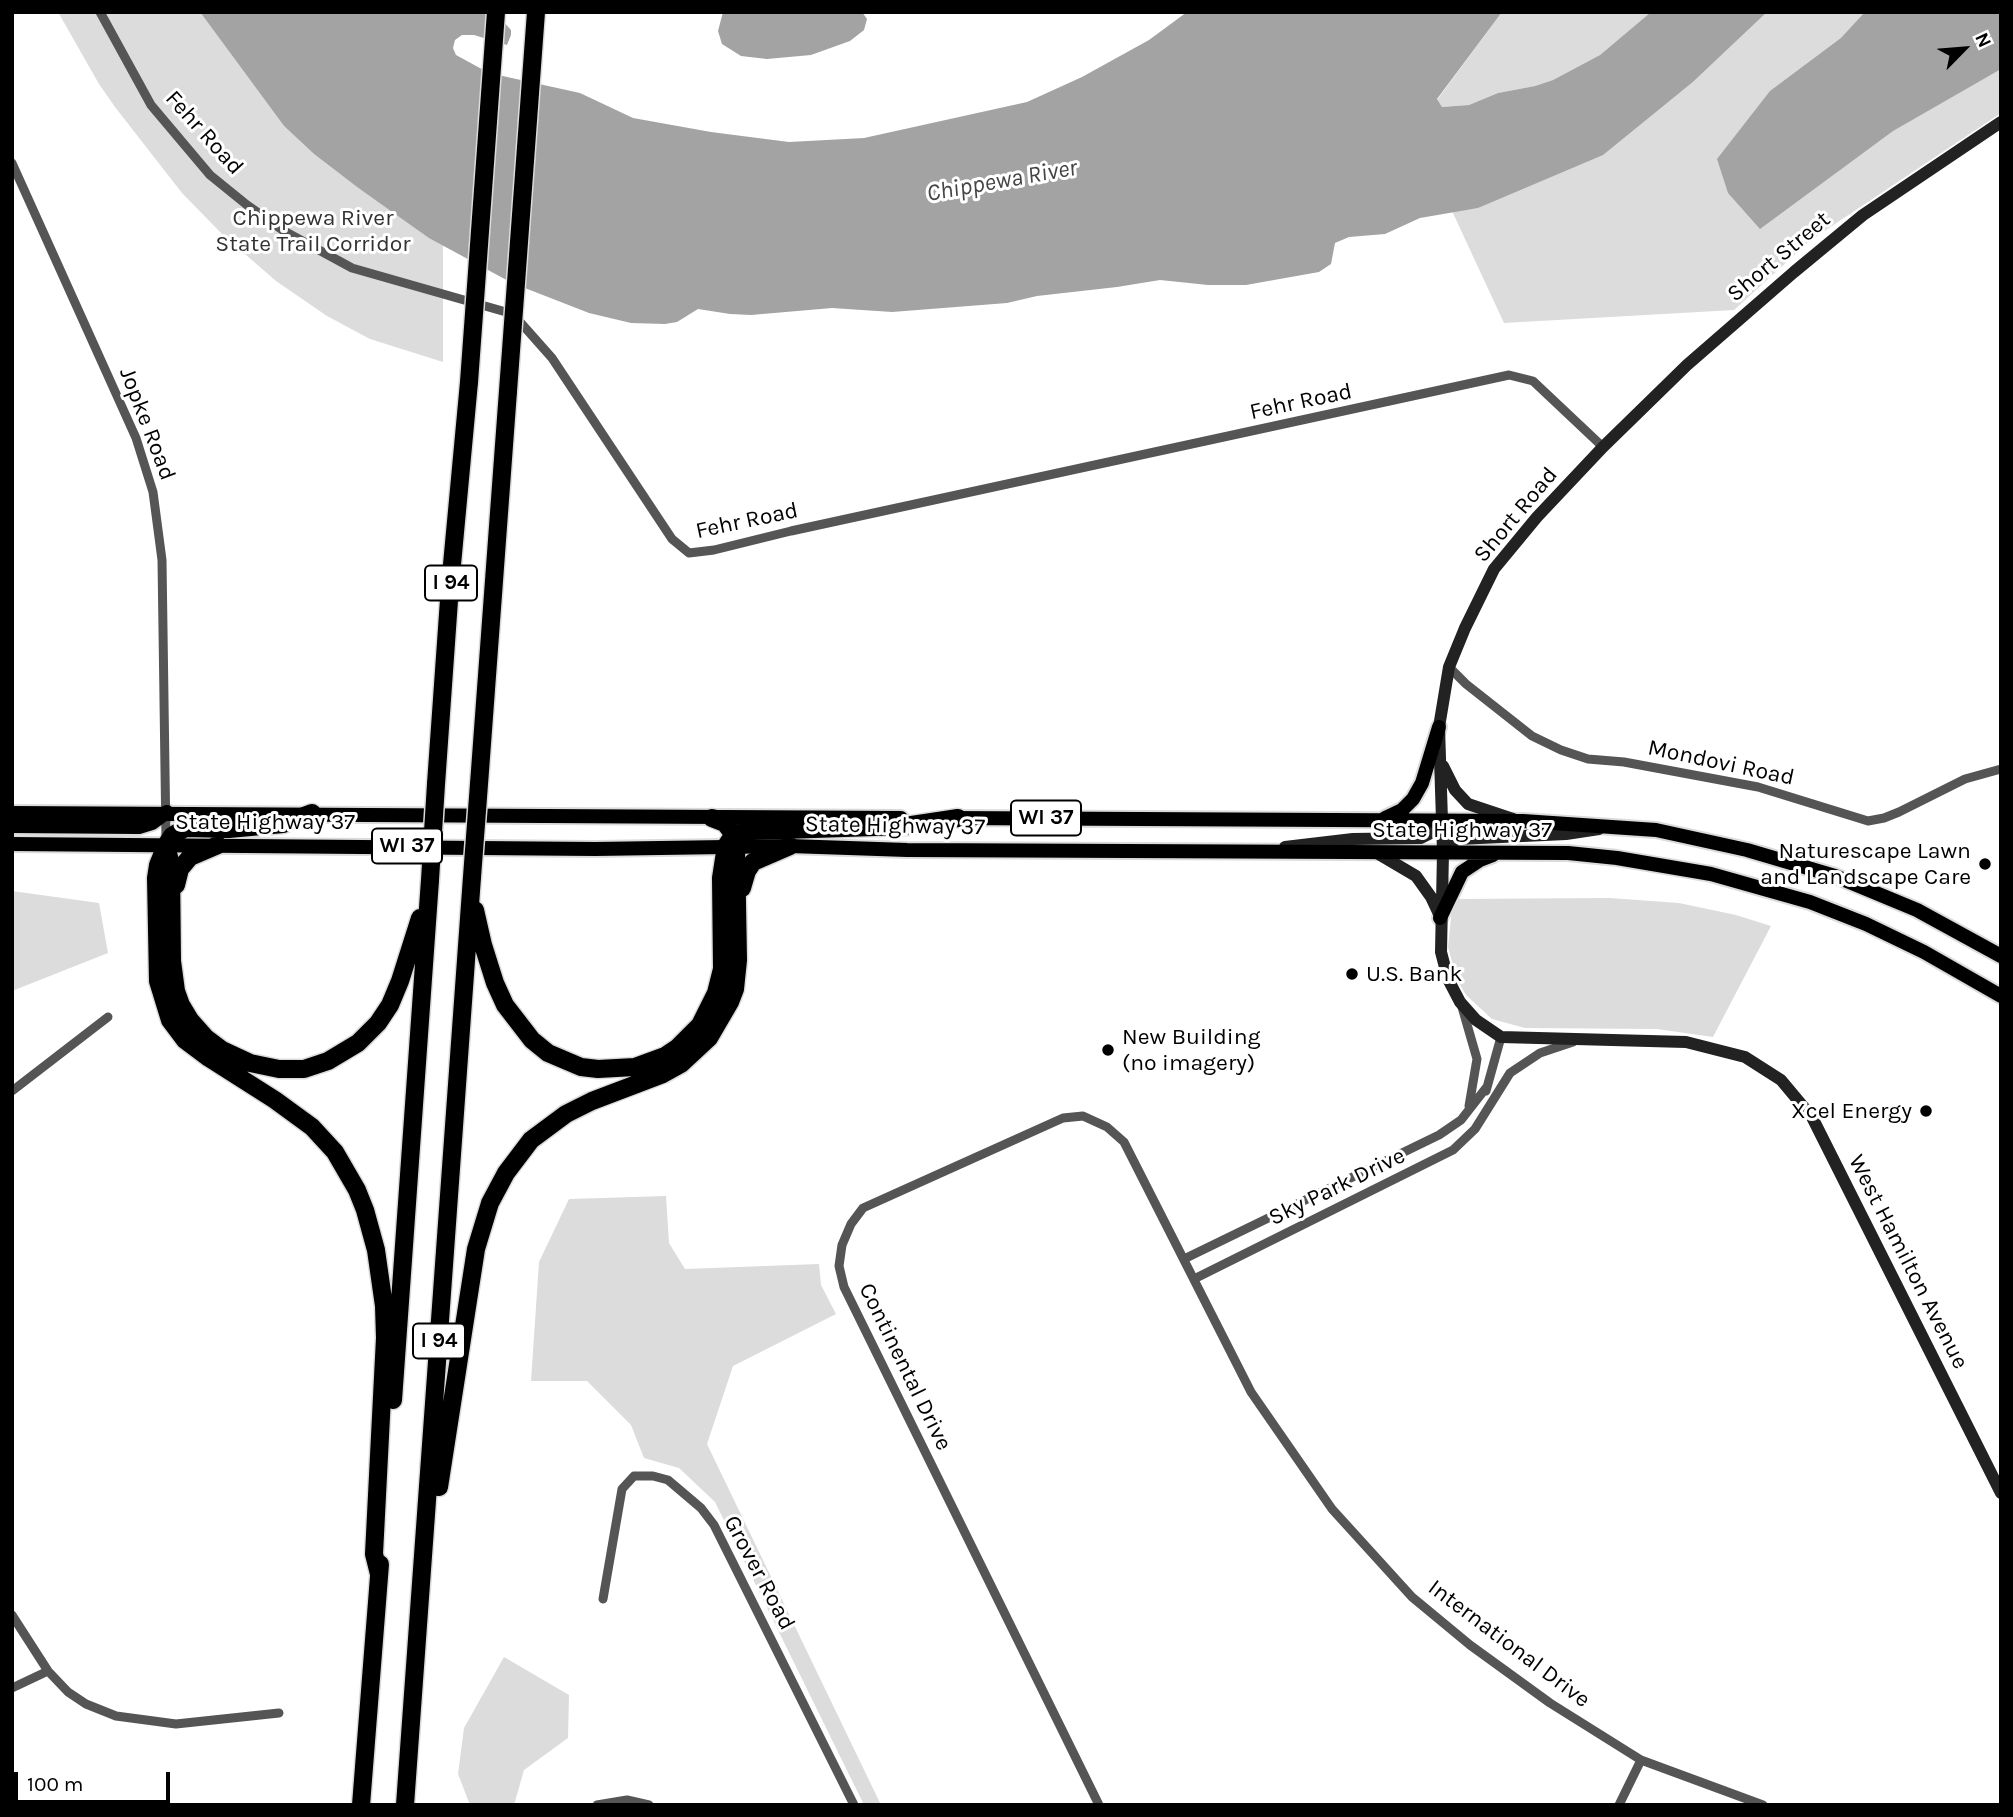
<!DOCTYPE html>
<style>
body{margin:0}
#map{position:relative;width:2013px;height:1817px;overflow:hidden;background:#fff;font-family:Karla,sans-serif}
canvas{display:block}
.frame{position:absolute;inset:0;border:14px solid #000;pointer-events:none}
.north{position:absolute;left:1929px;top:14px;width:70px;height:70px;-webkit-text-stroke:5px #fff;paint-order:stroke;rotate:65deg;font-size:19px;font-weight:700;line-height:28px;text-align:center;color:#000}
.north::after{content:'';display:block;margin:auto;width:24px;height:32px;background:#000;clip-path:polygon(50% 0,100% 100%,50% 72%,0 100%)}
.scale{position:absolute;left:14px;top:1772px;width:156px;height:32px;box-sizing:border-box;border:4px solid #000;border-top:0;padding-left:9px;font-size:21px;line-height:24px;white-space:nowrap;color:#000;-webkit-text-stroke:5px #fff;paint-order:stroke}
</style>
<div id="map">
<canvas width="2013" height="1817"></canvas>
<div class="frame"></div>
<div class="north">N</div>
<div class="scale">100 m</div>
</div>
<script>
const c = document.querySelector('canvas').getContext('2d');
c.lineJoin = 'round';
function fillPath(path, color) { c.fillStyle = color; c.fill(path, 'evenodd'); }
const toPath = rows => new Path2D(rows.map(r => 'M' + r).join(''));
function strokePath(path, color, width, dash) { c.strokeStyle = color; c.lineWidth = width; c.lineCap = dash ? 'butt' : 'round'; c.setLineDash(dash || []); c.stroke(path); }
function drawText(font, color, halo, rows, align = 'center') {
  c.font = font + ' Karla,sans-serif'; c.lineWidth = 6; c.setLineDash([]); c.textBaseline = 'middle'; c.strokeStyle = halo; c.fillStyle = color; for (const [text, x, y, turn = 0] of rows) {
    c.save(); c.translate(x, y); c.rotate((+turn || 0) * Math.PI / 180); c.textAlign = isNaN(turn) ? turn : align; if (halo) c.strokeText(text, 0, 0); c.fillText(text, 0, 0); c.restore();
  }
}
fillPath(toPath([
 [58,12,200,12,284,126,314,154,357,187,443,245,443,362,370,339,327,316,276,281,223,235,182,193,115,107,99,84],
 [1502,12,1651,12,1600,55,1553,80,1535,86,1498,93,1469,105,1442,107,1437,100],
 [1767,12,2001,12,2001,113,1811,240,1734,310,1504,323,1452,211,1478,208,1694,81],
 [12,891,99,903,108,953,12,991],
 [1610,898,1679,903,1736,915,1771,926,1713,1037,1657,1029,1525,1028,1492,1019,1466,995,1457,980,1448,947,1453,899],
 [666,1196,669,1243,685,1269,819,1264,821,1285,836,1314,733,1366,707,1444,881,1805,864,1805,715,1502,679,1468,644,1458,631,1425,587,1381,531,1381,539,1262,569,1199],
 [504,1657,569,1695,568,1738,524,1770,514,1805,470,1805,458,1774,464,1728]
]), '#dcdcdc');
fillPath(toPath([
 [200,12,481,12,501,19,511,30,511,35,507,45,474,35,462,35,455,40,453,48,456,55,489,73,580,93,633,118,711,132,789,142,864,138,1027,102,1082,77,1149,40,1187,12,1502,12,1437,99,1442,107,1469,105,1498,93,1535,86,1553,80,1600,55,1651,12,1767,12,1694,81,1603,155,1478,208,1420,218,1385,234,1349,237,1335,243,1331,264,1319,272,1246,285,1208,285,1160,280,1117,287,1037,296,1007,303,892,312,832,308,751,315,730,314,698,309,677,322,665,324,631,323,589,313,512,283,429,238,357,187,314,154,284,126],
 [723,12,862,12,867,19,864,30,850,41,811,55,767,59,741,56,722,44,718,31],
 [1865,12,2001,12,2001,69,1893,131,1760,229,1728,193,1717,159,1770,91,1841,38]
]), '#a3a3a3');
const primary = toPath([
 [12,813,901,818],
 [949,818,1523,821,1656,830,1747,850,1835,876,1917,910,2001,956],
 [1385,818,1402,810,1413,799,1422,783,1439,727],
 [12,826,139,827,152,823,167,812],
 [12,844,595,849,790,846,907,850,1568,853,1617,858,1711,874,1810,902,1866,924,1924,952,2001,996],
 [1440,918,1462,872,1480,860,1493,855]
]);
const highway = toPath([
 [436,784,450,586,469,382],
 [479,784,508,391],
 [312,813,283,824,229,829,185,828,172,836,166,845,158,865,156,878,158,981,170,1020,185,1040,209,1058,275,1100,312,1127,335,1152,357,1190,365,1210,376,1250,384,1306,385,1338,374,1554,379,1574],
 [166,845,171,865,172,961,176,991,181,1005,190,1020,206,1038,222,1050,250,1063,279,1069,304,1069,328,1061,358,1043,378,1023,390,1005,400,981,420,918],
 [176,885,180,869,190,857,218,845],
 [742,888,747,871,753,862,790,846],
 [475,910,483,945,495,983,505,1005,532,1040,548,1053,581,1067,598,1069,635,1067,665,1056,677,1048,700,1025,716,993,722,969,721,878,726,846,732,837,742,832,753,831,905,826,958,818],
 [393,1400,430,880],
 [439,1487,476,1249,490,1203,506,1173,531,1140,566,1114,592,1101,663,1074,681,1064,709,1038,730,1002,735,989,738,960,736,846,731,831,725,823,712,818],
 [361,1805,380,1564],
 [405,1805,472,877]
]);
strokePath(primary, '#dbdbdb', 18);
strokePath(highway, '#dbdbdb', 21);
strokePath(toPath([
 [100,12,151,105,210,175,247,205,284,231,352,268,513,314,552,358,672,539,689,553,714,550,791,531,1509,375,1533,381,1603,447],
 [12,163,136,438,153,492,162,560,166,840],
 [1449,667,1466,684,1532,736,1561,750,1588,759,1624,762,1758,787,1868,821,1884,818,1899,812,1965,779,2001,769],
 [1462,1007,1477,1059,1469,1106],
 [12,1091,108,1017],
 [1486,1091,1501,1037],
 [1184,1259,1439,1135,1461,1120,1486,1088],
 [1194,1279,1453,1150,1475,1129,1510,1073,1540,1053,1573,1042],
 [603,1599,622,1489,634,1476,653,1476,668,1480,701,1508,714,1525,854,1805],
 [12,1615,48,1671,68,1692,86,1704,116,1716,176,1724,279,1713],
 [12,1688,48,1671],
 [597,1805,627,1800,649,1805],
 [1099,1805,844,1287,839,1266,842,1245,851,1224,863,1208,1063,1118,1083,1116,1107,1127,1124,1142,1251,1392,1332,1509,1412,1597,1470,1645,1550,1703,1641,1760,1763,1805],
 [1619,1805,1641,1760]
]), '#555', 9);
strokePath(toPath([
 [2001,122,1863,215,1794,272,1687,365,1603,447,1537,517,1494,569,1465,628,1449,667,1439,727,1443,852,1441,952,1448,979,1460,1002,1476,1020,1501,1037,1686,1042,1745,1057,1781,1080,1812,1117,2001,1493],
 [1443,766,1455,790,1468,804,1513,819],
 [1285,847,1353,839,1421,838,1431,833,1442,820],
 [1443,852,1452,842,1458,839,1566,834,1599,829],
 [1377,853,1416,876,1431,897,1439,914]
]), '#222', 12);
strokePath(primary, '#000', 14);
strokePath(highway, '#000', 18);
const highwayBridge = toPath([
 [469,382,496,12],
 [508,391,536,12],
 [472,877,479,784],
 [430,880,436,784]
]);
strokePath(highwayBridge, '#dbdbdb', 21, []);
strokePath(highwayBridge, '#000', 18);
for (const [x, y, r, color] of [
 [1985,864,7,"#000"],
 [1352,974,7,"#000"],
 [1108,1050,7,"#000"],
 [1926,1111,7,"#000"]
]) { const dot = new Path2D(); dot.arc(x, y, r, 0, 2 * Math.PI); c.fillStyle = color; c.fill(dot); strokePath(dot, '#fff', 2.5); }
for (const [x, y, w] of [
 [451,583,52],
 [1046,818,70],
 [407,846,70],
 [439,1341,52]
]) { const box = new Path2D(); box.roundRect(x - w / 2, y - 17.5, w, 35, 5); c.fillStyle = '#fff'; c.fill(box); strokePath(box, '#000', 2); }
drawText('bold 21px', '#000', null, [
 ["I 94",451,583],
 ["WI 37",1046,818],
 ["WI 37",407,846],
 ["I 94",439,1341]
]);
drawText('23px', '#000', '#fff', [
 ["Fehr Road",204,133,48],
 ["Short Street",1779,257,-40],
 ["Fehr Road",1301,402,-12],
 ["Jopke Road",147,424,69],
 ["Short Road",1516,515,-50],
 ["Fehr Road",747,521,-12],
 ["Mondovi Road",1721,763,12],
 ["State Highway 37",265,822],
 ["State Highway 37",895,826,1],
 ["State Highway 37",1462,830],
 ["Sky Park Drive",1337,1187,-26],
 ["West Hamilton Avenue",1908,1262,63],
 ["Continental Drive",905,1367,64],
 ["Grover Road",759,1573,62],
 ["International Drive",1509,1644,37]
]);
drawText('23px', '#333', '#fff', [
 ["Chippewa River",313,218],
 ["State Trail Corridor",313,244]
]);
drawText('23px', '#000', '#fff', [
 ["Naturescape Lawn",1971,851],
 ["and Landscape Care",1971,877],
 ["U.S. Bank",1366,974,"left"],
 ["New Building",1122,1037,"left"],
 ["(no imagery)",1122,1063,"left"],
 ["Xcel Energy",1912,1111]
], 'right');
drawText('italic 24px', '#444', '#fff', [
 ["Chippewa River",1002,181,-10]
]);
</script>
